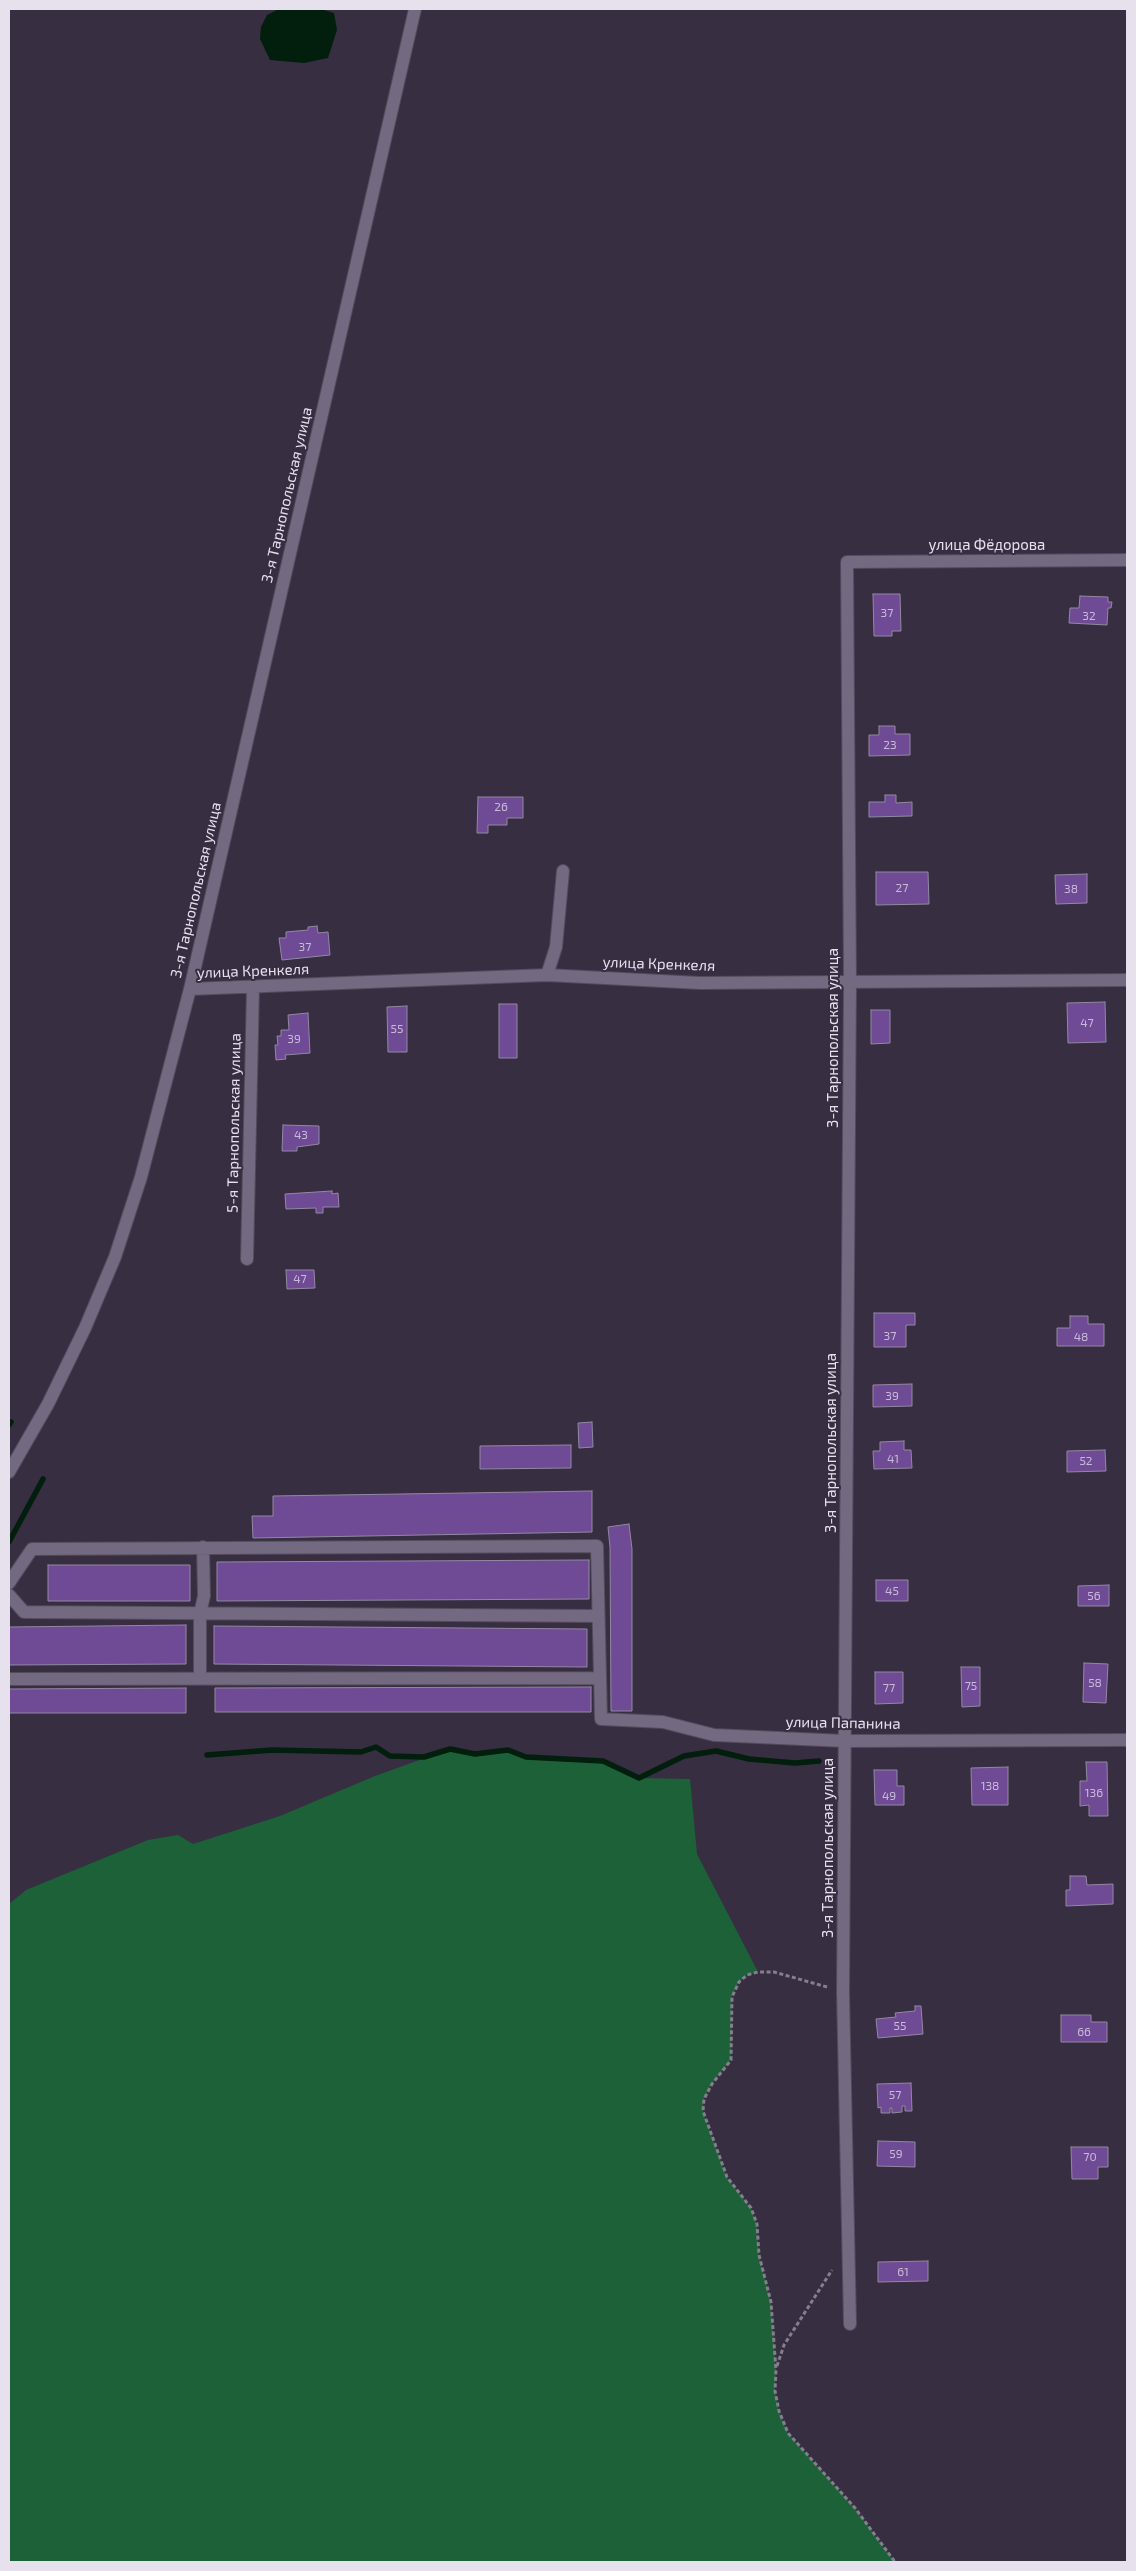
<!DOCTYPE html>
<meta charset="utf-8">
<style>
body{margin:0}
#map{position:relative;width:1136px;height:2571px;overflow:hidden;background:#372e42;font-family:"Exo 2",sans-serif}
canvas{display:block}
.frame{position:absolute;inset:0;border:10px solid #e7e1ee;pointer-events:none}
</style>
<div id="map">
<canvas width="1136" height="2571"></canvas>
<div class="frame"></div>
</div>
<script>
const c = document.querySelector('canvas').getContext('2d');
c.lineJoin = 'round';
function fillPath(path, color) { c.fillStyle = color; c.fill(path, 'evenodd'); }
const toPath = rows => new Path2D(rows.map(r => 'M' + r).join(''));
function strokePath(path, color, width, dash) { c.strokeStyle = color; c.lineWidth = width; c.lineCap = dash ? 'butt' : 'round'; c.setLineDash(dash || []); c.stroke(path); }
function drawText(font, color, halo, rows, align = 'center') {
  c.font = font + ' "Exo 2",sans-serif'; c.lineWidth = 4; c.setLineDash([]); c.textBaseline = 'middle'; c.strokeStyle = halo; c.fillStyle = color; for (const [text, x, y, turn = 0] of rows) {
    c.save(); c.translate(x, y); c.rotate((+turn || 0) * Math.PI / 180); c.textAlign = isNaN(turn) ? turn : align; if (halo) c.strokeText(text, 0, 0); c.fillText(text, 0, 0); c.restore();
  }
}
fillPath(toPath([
 [450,1749,475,1754,508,1750,526,1757,603,1761,639,1778,690,1779,697,1854,758,1972,747,1975,739,1982,732,1997,731,2060,712,2084,704,2099,703,2111,727,2177,751,2208,757,2224,759,2255,771,2302,776,2370,775,2391,779,2411,788,2433,855,2508,895,2562,9,2562,9,1904,26,1890,148,1840,178,1835,193,1844,280,1816,375,1776]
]), '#1d6138');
fillPath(toPath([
 [279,9,320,9,334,13,337,30,328,58,304,63,270,60,260,39,261,27,267,15]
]), '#021e0d');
strokePath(toPath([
 [9,1425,11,1422],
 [9,1542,43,1479],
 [207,1755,272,1750,361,1752,376,1747,390,1756,424,1757,450,1749,475,1754,508,1750,526,1757,603,1761,639,1778,684,1756,716,1751,749,1759,795,1763,819,1761]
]), '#021e0d', 5.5);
const building = toPath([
 [873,594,900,594,901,631,892,631,892,636,874,636,873,594],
 [1080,596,1108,597,1108,602,1112,602,1111,608,1108,608,1107,625,1069,623,1070,608,1079,608,1080,596],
 [879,726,895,726,895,734,910,734,910,755,869,756,869,735,879,735,879,726],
 [885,795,896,795,896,803,912,802,912,816,869,817,869,802,885,802,885,795],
 [478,797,523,797,523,818,507,818,507,825,488,825,488,833,477,833,478,797],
 [876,872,928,872,929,904,876,905,876,872],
 [1087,874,1087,903,1056,904,1055,875,1087,874],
 [317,926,318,933,328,932,330,955,282,960,279,938,286,938,286,932,308,930,308,927,317,926],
 [1105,1002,1106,1042,1068,1043,1067,1003,1105,1002],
 [499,1004,517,1004,517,1058,499,1058,499,1004],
 [407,1006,407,1052,388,1052,387,1007,407,1006],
 [871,1010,890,1010,890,1043,871,1044,871,1010],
 [308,1013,310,1053,285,1055,286,1059,276,1060,275,1045,278,1045,277,1036,281,1036,281,1030,289,1030,288,1015,308,1013],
 [283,1125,319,1126,319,1144,297,1147,297,1151,282,1151,283,1125],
 [332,1191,332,1194,338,1193,339,1207,323,1207,323,1213,316,1213,316,1208,286,1209,285,1194,332,1191],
 [286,1270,314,1270,315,1288,287,1289,286,1270],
 [874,1313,915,1313,915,1325,906,1325,906,1347,874,1347,874,1313],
 [1070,1316,1088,1316,1088,1324,1104,1324,1104,1346,1057,1346,1057,1328,1070,1328,1070,1316],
 [912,1384,912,1406,873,1407,873,1385,912,1384],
 [592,1422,593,1447,579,1448,578,1423,592,1422],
 [904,1441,904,1450,911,1450,912,1468,874,1469,873,1451,880,1451,880,1442,904,1441],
 [571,1445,571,1468,480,1469,480,1446,571,1445],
 [1105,1450,1106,1471,1067,1472,1067,1451,1105,1450],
 [592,1491,592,1532,253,1538,252,1516,273,1516,273,1496,592,1491],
 [629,1524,632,1549,632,1711,611,1711,610,1547,608,1527,629,1524],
 [589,1560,589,1599,217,1601,217,1562,589,1560],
 [48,1565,190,1565,190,1601,48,1601,48,1565],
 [876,1580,908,1580,908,1601,876,1601,876,1580],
 [1109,1585,1109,1606,1078,1606,1078,1586,1109,1585],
 [186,1625,186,1664,9,1665,9,1627,186,1625],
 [214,1626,587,1629,587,1667,214,1664,214,1626],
 [1084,1663,1108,1664,1106,1703,1083,1702,1084,1663],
 [961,1667,980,1667,980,1706,962,1707,961,1667],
 [875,1672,903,1672,903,1703,875,1704,875,1672],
 [591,1687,591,1712,215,1712,215,1688,591,1687],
 [186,1688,186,1713,9,1713,9,1689,186,1688],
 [1086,1762,1107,1762,1108,1816,1089,1816,1089,1805,1080,1806,1080,1781,1087,1781,1086,1762],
 [1008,1767,1008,1805,972,1805,971,1768,1008,1767],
 [874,1770,897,1770,897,1786,904,1786,904,1805,875,1805,874,1770],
 [1070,1876,1086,1876,1087,1885,1113,1884,1113,1904,1066,1906,1066,1890,1070,1890,1070,1876],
 [915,2006,921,2006,923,2034,878,2038,876,2019,896,2017,895,2013,915,2011,915,2006],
 [1061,2015,1091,2015,1091,2022,1107,2022,1107,2042,1061,2042,1061,2015],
 [911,2083,912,2111,905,2111,905,2106,902,2106,902,2112,892,2113,892,2108,890,2108,890,2113,881,2113,881,2107,878,2108,877,2084,911,2083],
 [878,2141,915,2142,915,2167,877,2166,878,2141],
 [1071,2147,1108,2147,1108,2167,1098,2167,1098,2179,1072,2179,1071,2147],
 [928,2261,928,2281,878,2282,878,2262,928,2261]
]);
fillPath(building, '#6f4a95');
strokePath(building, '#9389a1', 1);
const minor = toPath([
 [547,975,556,947,563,871],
 [190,989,547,975,700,983,1127,980],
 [247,1259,253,988],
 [9,1472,48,1404,85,1328,115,1257,141,1177,190,989,415,9],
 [9,1583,32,1549,597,1546,601,1719,663,1722,714,1735,845,1741,1127,1740],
 [9,1595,24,1612,598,1616],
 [200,1678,200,1614,204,1596,203,1547],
 [9,1679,599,1678],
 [850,2324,843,1992,850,982,847,562,1127,560]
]);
strokePath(minor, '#534b5b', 14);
strokePath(toPath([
 [827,1987,774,1972,758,1972,747,1975,739,1982,732,1997,731,2060,712,2084,704,2099,703,2111,727,2177,751,2208,757,2224,759,2255,771,2302,776,2370,775,2391,779,2411,788,2433,855,2508,895,2562],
 [777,2366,784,2345,832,2270]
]), '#867e8f', 3, [4, 2.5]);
strokePath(minor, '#736980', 12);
drawText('12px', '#c9bbd8', null, [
 ["37",887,613],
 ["32",1089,616],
 ["23",890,745],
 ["26",501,807],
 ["27",902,888],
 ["38",1071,889],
 ["37",305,947],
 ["47",1087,1023],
 ["55",397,1029],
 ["39",294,1039],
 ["43",301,1135],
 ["47",300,1279],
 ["37",890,1336],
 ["48",1081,1337],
 ["39",892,1396],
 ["41",893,1459],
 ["52",1086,1461],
 ["45",892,1591],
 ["56",1094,1596],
 ["58",1095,1683],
 ["75",971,1686],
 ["77",889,1688],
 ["138",990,1786],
 ["136",1094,1793],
 ["49",889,1796],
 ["55",900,2026],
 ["66",1084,2032],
 ["57",895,2095],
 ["59",896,2154],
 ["70",1090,2157],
 ["61",903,2272]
]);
drawText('15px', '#e7e1ee', '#372e42', [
 ["3-я Тарнопольская улица",287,495,-77],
 ["улица Фёдорова",987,545],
 ["3-я Тарнопольская улица",196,890,-77],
 ["улица Кренкеля",659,964,2],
 ["улица Кренкеля",253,971,-2],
 ["3-я Тарнопольская улица",833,1038,-90],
 ["5-я Тарнопольская улица",234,1123,-89],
 ["3-я Тарнопольская улица",831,1443,-90],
 ["улица Папанина",843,1723,1],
 ["3-я Тарнопольская улица",828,1848,-90]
]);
</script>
